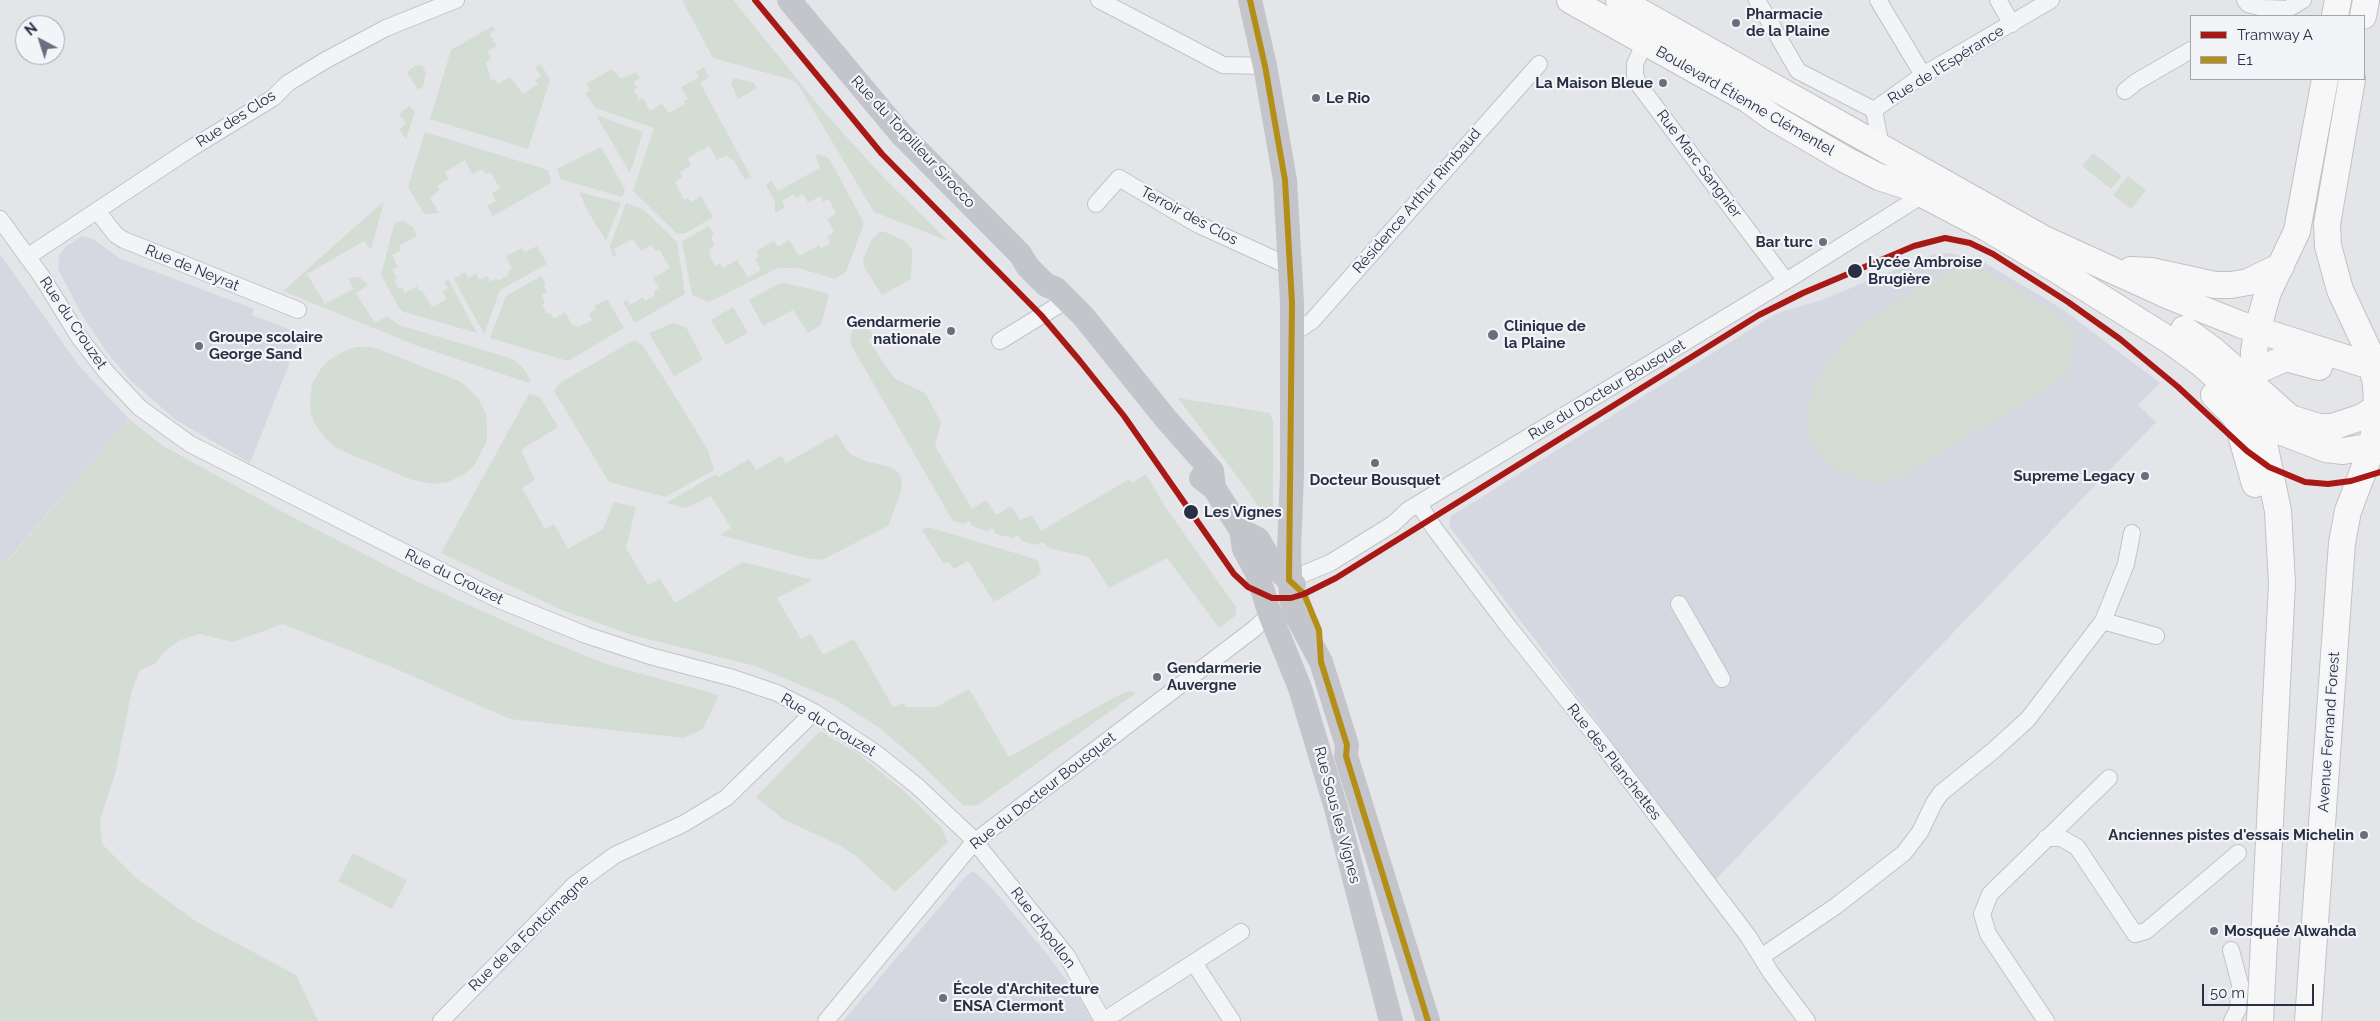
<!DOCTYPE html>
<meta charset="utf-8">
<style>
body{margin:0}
#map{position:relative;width:2380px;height:1021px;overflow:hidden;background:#e4e5e9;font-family:Raleway,sans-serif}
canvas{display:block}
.legend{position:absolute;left:2190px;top:15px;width:175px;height:65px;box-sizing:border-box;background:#f2f4f8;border:1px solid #a2a5b0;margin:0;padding:6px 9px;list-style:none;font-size:15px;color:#292f45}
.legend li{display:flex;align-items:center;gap:10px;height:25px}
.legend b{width:25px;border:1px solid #a2a5b0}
.north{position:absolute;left:15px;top:15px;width:50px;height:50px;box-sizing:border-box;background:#f2f4f8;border:1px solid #a2a5b0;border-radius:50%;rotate:320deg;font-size:14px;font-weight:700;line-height:20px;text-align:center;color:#292f45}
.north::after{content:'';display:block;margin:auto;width:18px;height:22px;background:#6a6f7e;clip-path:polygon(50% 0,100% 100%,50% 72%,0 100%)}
.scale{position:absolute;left:2202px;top:984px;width:112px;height:22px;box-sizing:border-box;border:2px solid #292f45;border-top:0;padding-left:6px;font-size:15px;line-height:18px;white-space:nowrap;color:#292f45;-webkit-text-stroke:4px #f2f4f8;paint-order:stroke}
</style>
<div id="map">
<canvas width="2380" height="1021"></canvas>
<ul class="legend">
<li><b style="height:6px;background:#a81815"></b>Tramway A</li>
<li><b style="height:6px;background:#b38f18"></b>E1</li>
</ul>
<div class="north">N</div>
<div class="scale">50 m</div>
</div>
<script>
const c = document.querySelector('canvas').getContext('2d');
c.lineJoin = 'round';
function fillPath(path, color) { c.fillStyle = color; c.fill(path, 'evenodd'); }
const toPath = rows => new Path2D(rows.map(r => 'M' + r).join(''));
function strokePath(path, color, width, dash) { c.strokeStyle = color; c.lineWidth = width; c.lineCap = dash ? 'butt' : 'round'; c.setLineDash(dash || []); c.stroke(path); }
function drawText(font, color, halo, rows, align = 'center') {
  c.font = font + ' Raleway,sans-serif'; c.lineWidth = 4.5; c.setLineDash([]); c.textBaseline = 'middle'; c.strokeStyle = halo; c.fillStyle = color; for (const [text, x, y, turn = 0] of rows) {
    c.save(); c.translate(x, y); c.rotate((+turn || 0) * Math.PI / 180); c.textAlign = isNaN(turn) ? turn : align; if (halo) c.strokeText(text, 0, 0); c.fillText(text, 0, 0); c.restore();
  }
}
fillPath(toPath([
 [82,236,93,239,119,258,254,309,252,315,301,334,250,463,176,420,132,382,106,351,82,315,58,269,59,256,64,248],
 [1949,253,1980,260,2061,308,2160,383,2138,405,2156,422,1716,879,1449,526,1451,516,1777,313,1822,300,1933,254],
 [0,254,79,366,129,419,5,563,0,559],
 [973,871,992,888,1051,959,1080,999,1092,1021,843,1021,966,876]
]), '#d5d8e0');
fillPath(toPath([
 [682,0,733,0,824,112,884,178,948,241,874,212,799,86,792,80,713,58],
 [493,26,495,30,489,34,497,46,488,51,491,59,486,63,491,80,495,79,498,84,510,77,523,94,538,84,535,80,541,77,535,67,541,64,550,80,528,149,430,119,451,50],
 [422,65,426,73,423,87,418,90,407,72,415,66],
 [704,67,709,77,700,83,751,177,745,180,733,159,731,160,727,155,717,160,709,146,688,158,691,165,680,172,682,177,675,182,684,200,688,198,691,202,701,196,713,217,686,233,677,234,633,191,654,128,595,108,585,93,590,90,586,84,612,69,621,79,636,72,640,78,634,82,637,88,634,90,639,100,643,98,650,111,662,104,669,113,685,104,684,101,688,99,681,87,699,77,696,72],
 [734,78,754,83,757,88,738,99,731,83],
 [409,106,415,112,406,139,399,129,406,124,399,114],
 [596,115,643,132,630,173],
 [425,132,548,170,551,183,493,216,487,206,496,201,492,193,500,188,490,172,486,174,482,169,472,174,465,160,445,172,448,179,437,186,439,190,430,198,439,213,424,214,408,187],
 [601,147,625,189,622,197,560,179,557,169],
 [2093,153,2122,176,2111,189,2082,166],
 [818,154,827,157,830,160,864,223,846,272,835,279,798,268,778,268,709,302,692,295,682,241,709,226,714,235,711,237,715,245,709,249,711,254,709,255,715,266,720,263,723,268,737,260,748,277,761,270,755,259,759,257,756,251,774,241,778,247,789,240,799,256,819,245,821,248,830,243,827,237,834,232,827,219,836,214,829,199,823,202,820,196,808,203,803,194,796,198,794,194,782,201,785,207,775,213,775,201,766,186,771,180,778,191,820,168,815,155],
 [2128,176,2146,190,2131,209,2113,195],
 [579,192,621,203,606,240,588,212],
 [384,201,371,250,364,241,307,274,325,304,353,289,348,278,359,277,368,285,356,293,375,323,387,316,399,325,513,359,524,369,531,381,529,383,415,345,283,291],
 [626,203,643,209,677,242,685,294,635,323,623,302,627,300,630,305,643,297,645,301,655,295,654,291,659,288,653,278,670,268,659,249,656,251,651,245,641,251,633,239,614,249,617,255,613,257,610,246],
 [404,221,413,227,417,236,399,246,401,250,392,255,398,267,392,270,397,278,394,280,398,288,402,287,405,293,417,286,419,291,422,290,432,307,447,299,442,291,448,288,444,282,448,279,477,333,404,312,399,308,381,275,394,225,396,222],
 [880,232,885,232,905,241,912,249,912,254,911,279,882,295,864,267,863,259,872,239],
 [537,246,547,264,500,290,484,334,454,279,465,272,468,278,476,274,480,280,487,276,490,282,496,278,498,281,509,275,508,271,512,269,506,256,522,248,525,252],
 [1971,269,1985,271,2060,316,2067,324,2073,333,2074,345,2072,360,2065,376,2052,386,1895,480,1883,483,1863,480,1843,473,1827,461,1811,443,1807,428,1807,413,1812,393,1826,364,1840,345,1855,330,1930,281,1956,270],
 [541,276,546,285,544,286,547,292,542,295,545,303,542,305,547,314,550,313,554,319,565,312,573,326,576,325,578,327,592,320,589,314,596,309,594,306,607,299,624,328,568,361,490,338,506,296],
 [784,283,827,293,829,295,821,325,808,333,793,310,763,326,749,300,778,284],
 [733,307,748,333,726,345,711,320],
 [673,323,686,327,703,360,674,376,649,333],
 [865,326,875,336,868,340,894,378,925,393,941,422,935,446,972,509,986,500,996,515,1011,506,1020,520,1032,515,1041,531,1129,479,1132,483,1146,474,1166,508,1236,607,1236,615,1219,628,1167,558,1109,588,1089,557,1048,548,1043,542,1036,545,1022,541,1018,535,1012,538,996,534,992,528,987,531,972,526,969,521,964,524,953,521,851,345,850,338,852,332,856,327],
 [632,341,637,341,643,346,665,380,708,450,714,470,665,497,609,482,554,391,560,383],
 [356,347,371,347,381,350,459,381,469,389,478,398,486,414,487,429,487,441,474,466,463,475,448,482,433,484,412,480,345,452,335,447,325,438,316,426,311,414,310,400,312,384,320,370,329,360,345,351],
 [529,394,540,397,558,427,521,450,535,480,522,488,545,529,554,524,568,549,603,529,614,502,636,507,626,548,648,585,660,579,675,603,743,562,813,580,777,598,801,639,811,634,823,655,854,639,893,707,903,703,906,707,936,707,969,689,1009,757,1115,697,1128,691,1136,693,978,805,964,806,918,761,881,729,836,700,755,666,632,635,562,610,441,553],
 [1178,398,1270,413,1273,421,1273,516,1266,519,1248,491],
 [129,419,163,446,283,512,418,582,542,638,606,664,719,695,703,729,684,738,510,719,394,668,283,624,233,642,200,634,180,640,165,651,155,664,140,670,132,690,115,774,100,820,102,844,136,878,197,922,296,975,318,1021,0,1021,0,559,6,563],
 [837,434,846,449,852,455,865,461,890,467,898,472,902,480,901,492,888,526,822,560,806,558,720,535,731,528,711,496,686,508,666,503,716,474,718,477,749,459,756,470,781,456,786,463],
 [928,527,1032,558,1038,561,1041,572,1038,576,994,602,968,561,954,569,949,563,943,563,922,530],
 [820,731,857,753,905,792,941,827,948,842,895,892,857,857,841,846,783,819,756,797],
 [353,853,407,880,392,909,338,881]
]), '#d3ddd4');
const street = toPath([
 [1099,0,1223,65,1265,66],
 [1757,0,1798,71,1874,110],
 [1878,0,1923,75],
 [1998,0,2012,24],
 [2245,0,2248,4,2263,8,2288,9,2303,0],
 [1645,42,1635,64,1635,75,1639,85,1786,281],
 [2125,91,2136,82,2191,50],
 [1881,147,1874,110,1923,75,2051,0],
 [1096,204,1119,178,1197,224,1291,267],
 [97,211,116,235,124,240,298,310],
 [0,219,42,277,79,337,107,373,140,408,190,444,497,599,586,635,650,656,733,678,777,693,814,712,877,754,917,786,971,837,1067,956,1103,1021,1241,932],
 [27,257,190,149,273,98,288,83,326,60,386,28,456,0],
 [1292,334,1312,321,1539,64],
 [1000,341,1067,300],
 [1419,504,1434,528,1508,626,1599,740,1748,936,1771,973,1807,1021],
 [1289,580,1330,563,1393,524,1408,510,1786,281,1929,191],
 [1679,604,1722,679],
 [2103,621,2156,636],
 [2046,838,2061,838,2077,847,2135,934,2146,931,2238,853],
 [2231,950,2240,984,2238,1009,2232,1021],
 [1761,957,1836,906,1904,853,1920,832,1934,803,1941,793,1994,750,2028,719,2103,621,2126,564,2132,533],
 [1194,963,1232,1021],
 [441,1021,574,885,615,855,683,824,726,798,814,712],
 [826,1021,974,842,1254,629,1270,614],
 [2046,1021,1988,934,1982,914,1990,894,2109,778]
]);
const primary = toPath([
 [1570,0,1747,99,1772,117,1844,159,1879,177,1907,186,1987,228,2054,268,2169,340,2202,364,2270,425,2282,432,2326,449,2343,451,2380,445],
 [1619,0,2044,239,2169,296,2242,325,2380,369],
 [2335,16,2338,0],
 [2363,16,2366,0],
 [2131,270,2151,271,2215,285,2231,285,2248,282,2281,266],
 [2184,329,2213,350,2290,418,2319,427,2332,427,2362,417,2377,408],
 [2254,372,2286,358,2319,367],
 [2214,395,2236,417,2255,484],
 [2260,1021,2282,583,2278,511,2258,414,2255,387,2254,352,2257,331,2268,292,2297,231,2325,79],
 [2308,1021,2342,543,2348,511,2372,448,2377,408,2376,384,2368,350,2340,290,2328,246,2327,224,2352,79]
]);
strokePath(street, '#c2c3c7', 18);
strokePath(primary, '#c0c2c7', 28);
strokePath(street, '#f3f4f6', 16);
strokePath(toPath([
 [789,0,901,134,1020,254,1028,267,1046,285,1056,289,1084,317,1166,419,1212,471,1214,488],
 [1250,0,1265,66,1285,180,1292,303,1292,474,1289,552,1291,598,1294,611,1321,662,1347,745,1346,756,1428,1021],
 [1201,478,1214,488,1241,530,1244,549,1257,573,1270,614,1300,688,1336,808,1391,1021],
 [1241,530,1258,539,1273,565,1294,585]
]), '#c4c5ca', 24);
strokePath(primary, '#f7f7f7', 26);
strokePath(toPath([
 [1250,0,1265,66,1285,180,1292,303,1289,580,1304,594,1319,630,1321,662,1347,745,1346,756,1428,1021]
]), '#b38f18', 6);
strokePath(toPath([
 [755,0,882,154,1041,315,1080,361,1124,416,1234,574,1248,587,1272,598,1291,598,1304,594,1336,578,1759,315,1803,293,1914,246,1945,238,1970,243,1993,254,2068,302,2120,339,2178,387,2247,451,2269,467,2305,482,2328,484,2351,481,2380,472]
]), '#a81815', 6);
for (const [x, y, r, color] of [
 [1736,23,5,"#6a6f7e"],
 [1663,83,5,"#6a6f7e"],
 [1316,98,5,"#6a6f7e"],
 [1823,242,5,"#6a6f7e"],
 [1855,271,8,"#292f45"],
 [951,331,5,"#6a6f7e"],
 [1493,335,6,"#6a6f7e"],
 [199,346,5,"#6a6f7e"],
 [1375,463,5,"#6a6f7e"],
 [2145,476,5,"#6a6f7e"],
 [1191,512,8,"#292f45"],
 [1157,677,5,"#6a6f7e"],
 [2364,835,5,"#6a6f7e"],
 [2214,931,5,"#6a6f7e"],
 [943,998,5,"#6a6f7e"]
]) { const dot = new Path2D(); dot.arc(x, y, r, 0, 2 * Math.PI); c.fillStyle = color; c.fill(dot); strokePath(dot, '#f2f4f8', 2); }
drawText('bold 15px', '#292f45', '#f2f4f8', [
 ["Pharmacie",1746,14],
 ["de la Plaine",1746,31],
 ["La Maison Bleue",1653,83,"right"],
 ["Le Rio",1326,98],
 ["Bar turc",1813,242,"right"],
 ["Gendarmerie",941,322,"right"],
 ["nationale",941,339,"right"],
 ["Clinique de",1504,326],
 ["la Plaine",1504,343],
 ["Groupe scolaire",209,337],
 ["George Sand",209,354],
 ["Supreme Legacy",2135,476,"right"],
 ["Docteur Bousquet",1375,480,"center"],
 ["Gendarmerie",1167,668],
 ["Auvergne",1167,685],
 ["Anciennes pistes d'essais Michelin",2354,835,"right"],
 ["Mosquée Alwahda",2224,931],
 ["École d'Architecture",953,989],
 ["ENSA Clermont",953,1006]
], 'left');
drawText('15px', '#292f45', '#f2f4f8', [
 ["Rue de l'Espérance",1946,65,-32],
 ["Boulevard Étienne Clémentel",1745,101,30],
 ["Rue des Clos",236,119,-33],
 ["Rue du Torpilleur Sirocco",913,142,47],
 ["Rue Marc Sangnier",1699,164,53],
 ["Résidence Arthur Rimbaud",1417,201,-49],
 ["Terroir des Clos",1189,216,28],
 ["Rue de Neyrat",192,268,22],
 ["Rue du Crouzet",73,323,56],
 ["Rue du Docteur Bousquet",1607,390,-31],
 ["Rue du Crouzet",454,577,26],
 ["Rue du Crouzet",828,725,31],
 ["Avenue Fernand Forest",2329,732,-86],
 ["Rue des Planchettes",1614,762,52],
 ["Rue du Docteur Bousquet",1043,791,-38],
 ["Rue Sous les Vignes",1337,815,75],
 ["Rue d'Apollon",1043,928,53],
 ["Rue de la Fontcimagne",529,933,-44]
]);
drawText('bold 15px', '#292f45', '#f2f4f8', [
 ["Lycée Ambroise",1868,262],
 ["Brugière",1868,279],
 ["Les Vignes",1204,512]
], 'left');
</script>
